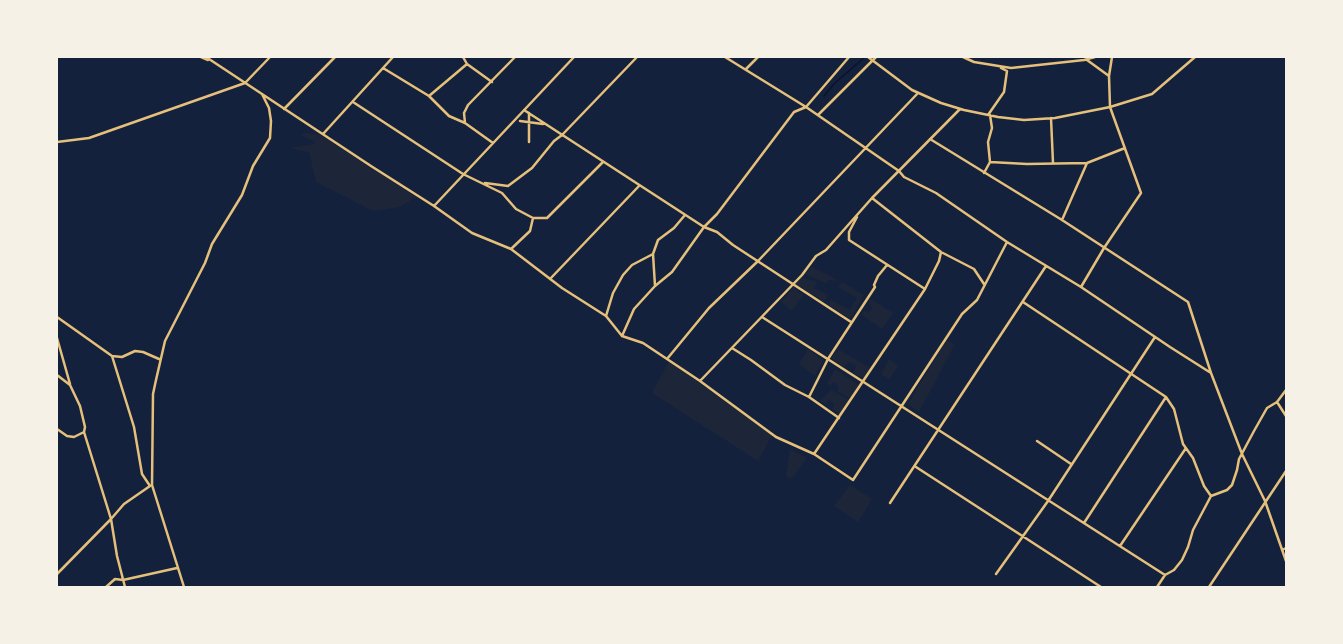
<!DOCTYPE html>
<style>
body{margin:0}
#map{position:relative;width:1343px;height:644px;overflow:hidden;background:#14213d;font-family:"Libre Baskerville",serif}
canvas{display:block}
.frame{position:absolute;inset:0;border:58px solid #f6f1e7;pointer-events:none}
</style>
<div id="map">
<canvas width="1343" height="644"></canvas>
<div class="frame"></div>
</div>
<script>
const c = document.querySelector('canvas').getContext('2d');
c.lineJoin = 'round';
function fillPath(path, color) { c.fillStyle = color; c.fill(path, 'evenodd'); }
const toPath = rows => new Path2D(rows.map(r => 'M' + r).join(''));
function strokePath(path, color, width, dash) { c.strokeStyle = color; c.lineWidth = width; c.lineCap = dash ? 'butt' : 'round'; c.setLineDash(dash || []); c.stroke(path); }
fillPath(toPath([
 [307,133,320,135,416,197,400,207,373,211,316,182,309,152,289,148,315,144,314,141,300,135],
 [812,267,836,279,836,281,829,280,825,283,805,274],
 [802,277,817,282,814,288,828,295,824,302,796,284],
 [842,282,864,295,850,319,829,305,831,300,850,310,857,298,838,287],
 [793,288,803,295,792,311,781,302],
 [871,299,893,313,882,329,862,315,864,310,869,313,872,308,869,303],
 [946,340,955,344,919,412,908,404],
 [808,349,823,361,815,376,799,364],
 [838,349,870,368,864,378,853,373,856,366,849,362,844,367,831,358],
 [889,359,898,366,889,380,881,374],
 [669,361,772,435,758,461,652,393],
 [835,369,859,385,850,398,838,392,838,386,833,382,831,386,827,384],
 [831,390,849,400,840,414,832,409,834,404,829,399,826,404,820,401],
 [790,449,807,458,792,478,786,477],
 [850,485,872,499,858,522,834,506]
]), '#1d2539');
strokePath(toPath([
 [824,96,835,83,865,57]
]), '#0b132b', 1.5);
strokePath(toPath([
 [201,57,208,60],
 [206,57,371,166,434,206,472,233,511,249,562,288,606,316,622,336,643,343,700,381,776,437,814,454,853,480,962,314,977,300,1007,242],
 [463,57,467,64,492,82],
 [725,57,806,107,899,171,904,177,936,193,1007,242,1081,287,1170,347,1211,373],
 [868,57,912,90,941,103,964,110,998,117,1024,120,1055,118,1110,107,1152,94,1195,57],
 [963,57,974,62,1011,68,1084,60,1095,57],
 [1087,60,1109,76],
 [383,68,429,96,449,116,465,123,493,143],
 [746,69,758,57],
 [429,96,467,64],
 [353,102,463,174,502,193,516,209,533,218],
 [284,109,335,57],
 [524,110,704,227,717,232,733,245,851,322],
 [529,113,529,142],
 [818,115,876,57],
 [988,115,1004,92,1007,71,1001,68],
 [1051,118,1053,163],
 [520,121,543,124],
 [465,123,464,113,468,105,515,57],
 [323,134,393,57],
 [930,139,1062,220,1188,302,1211,373,1242,454,1265,501,1286,561],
 [57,142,89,138,245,83,270,57],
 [990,162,1027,164,1087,163,1125,148],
 [984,173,990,162,988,142,992,128,990,115],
 [485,183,508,186,532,168,554,141,562,135,637,57],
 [872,198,941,252,974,269,984,284],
 [434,206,574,57],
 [857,217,849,232,849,240,925,289],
 [1062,220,1087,163],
 [511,249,530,231,533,218,547,218,603,162],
 [550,279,639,186],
 [655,286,653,254,658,240,674,228,685,215],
 [1081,287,1104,248,1141,193,1110,107,1109,76,1112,57],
 [1023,302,1166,397,1174,409,1183,444,1193,458,1204,486,1211,496],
 [606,316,613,293,623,275,632,265,653,254],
 [57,317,112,356,122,357,135,351,143,352,159,359],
 [762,317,1165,575],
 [622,336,634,309,655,286,672,272,704,227,717,214,794,112,806,107,849,57],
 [57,338,70,384],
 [732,348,751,360,785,385,809,397,839,418],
 [112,356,134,427,142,474,150,486],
 [667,359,709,308,758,261,918,93],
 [57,375,70,385,80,406,85,427,84,432,74,437,67,436,57,429],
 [700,381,802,275,816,256,826,250,872,198,960,109],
 [809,397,828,359,875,287,874,285,878,276,887,265],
 [1277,402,1286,416],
 [1037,441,1071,464],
 [814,454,925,289,939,261,941,252],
 [916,467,1101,587],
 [890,503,1046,266],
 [1084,523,1166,397],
 [1120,546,1186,448],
 [1282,550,1286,548],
 [57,574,111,519,84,432],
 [996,574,1048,501,1155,337],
 [106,587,115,579,123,580,177,568],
 [125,587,117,556,111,519,124,504,150,486],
 [184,587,152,485,153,394,156,380,165,341,205,263,212,244,242,195,253,166,270,138,271,121,269,108,262,94],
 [1157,587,1165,575,1174,570,1182,560,1188,547,1193,530,1211,496,1227,490,1232,485,1237,470,1239,459,1254,431,1267,408,1277,402,1286,390],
 [1209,587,1286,471]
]), '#e5c07b', 2.5);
</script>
